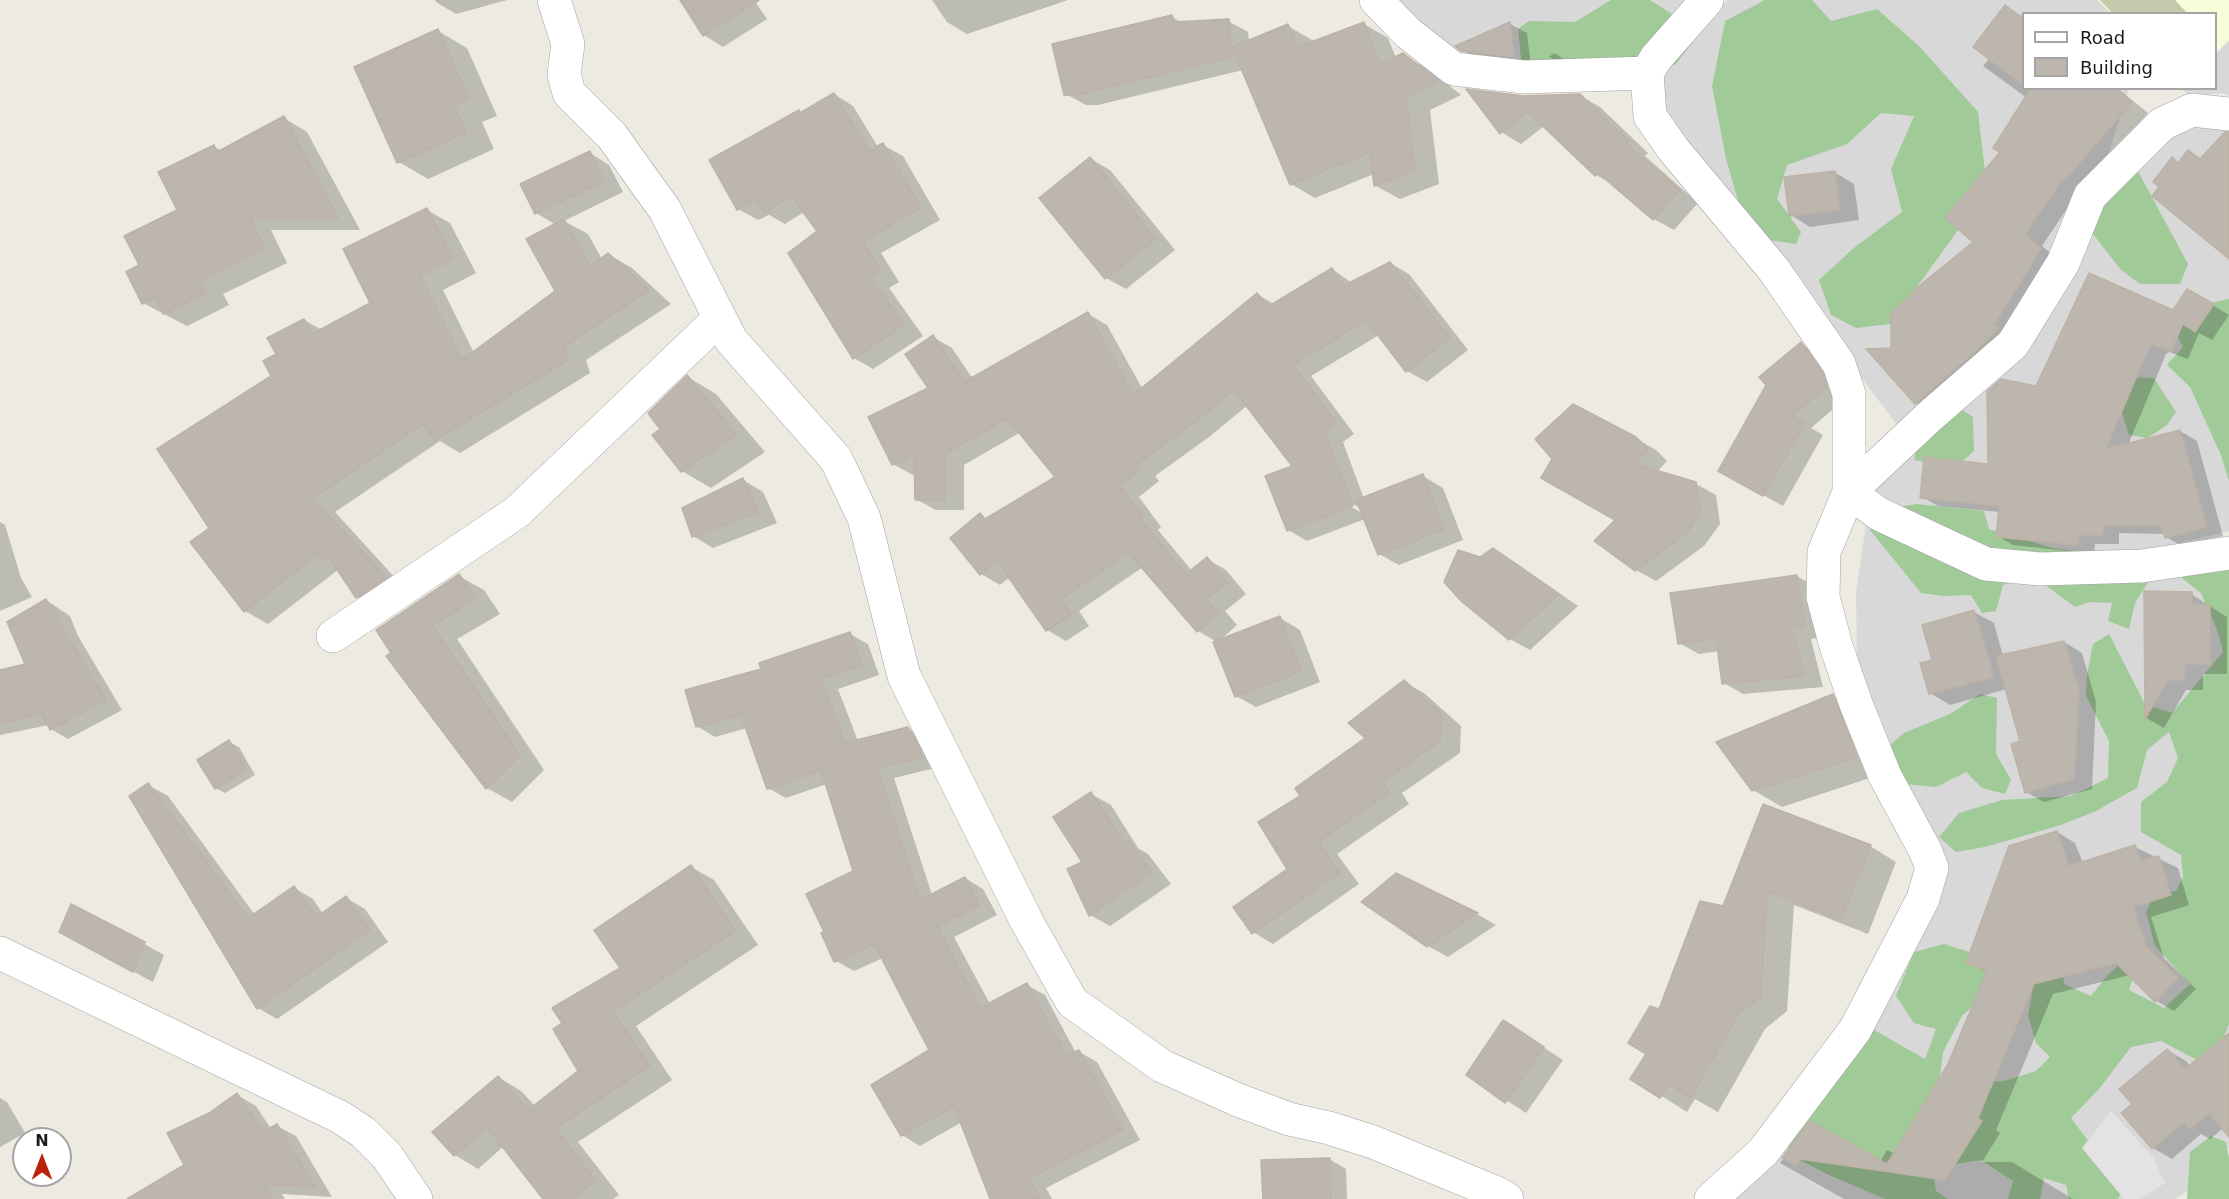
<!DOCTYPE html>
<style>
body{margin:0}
#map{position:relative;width:2229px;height:1199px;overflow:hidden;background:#eceae1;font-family:"DejaVu Sans",sans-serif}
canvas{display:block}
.legend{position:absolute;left:2022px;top:12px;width:195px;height:78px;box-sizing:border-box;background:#fff;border:2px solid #a4a4a4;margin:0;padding:8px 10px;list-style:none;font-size:18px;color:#1b1b1b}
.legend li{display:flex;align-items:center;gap:12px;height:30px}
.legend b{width:30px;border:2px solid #a4a4a4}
.north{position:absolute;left:12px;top:1127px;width:60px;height:60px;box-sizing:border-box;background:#fff;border:2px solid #a4a4a4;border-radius:50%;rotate:0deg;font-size:16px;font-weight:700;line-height:24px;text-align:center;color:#1b1b1b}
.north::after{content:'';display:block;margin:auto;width:21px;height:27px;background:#bc220a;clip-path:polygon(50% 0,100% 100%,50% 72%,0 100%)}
</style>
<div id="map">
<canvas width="2229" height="1199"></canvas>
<ul class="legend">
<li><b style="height:8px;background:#fff"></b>Road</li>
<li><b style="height:16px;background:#bcb6ae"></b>Building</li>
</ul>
<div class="north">N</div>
</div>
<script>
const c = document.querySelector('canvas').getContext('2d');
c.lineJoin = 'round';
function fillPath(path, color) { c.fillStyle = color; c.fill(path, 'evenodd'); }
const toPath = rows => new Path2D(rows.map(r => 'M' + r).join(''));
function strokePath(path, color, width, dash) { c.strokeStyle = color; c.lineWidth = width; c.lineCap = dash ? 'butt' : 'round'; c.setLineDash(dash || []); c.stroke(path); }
fillPath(toPath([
 [1391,0,1698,0,1640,63,1470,65],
 [1728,0,2098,0,2111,13,2024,14,2024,88,2129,89,2103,171,2013,325,1901,430,1669,124,1658,93,1664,64,1703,21],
 [2229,40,2229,96,2223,93,2190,97,2183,89,2216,88,2216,53],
 [2177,125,2229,128,2229,328,2191,367,2229,478,2229,531,2159,548,2141,556,1992,556,1864,490,2022,346,2105,196],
 [1866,525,1984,569,2229,563,2229,1148,2182,1195,2175,1199,1725,1199,1934,894,1857,661,1856,593]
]), '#d9d8d8');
fillPath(toPath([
 [2098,0,2229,0,2229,40,2216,53,2216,14,2111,13]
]), '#f8fdd9');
fillPath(toPath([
 [1611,0,1650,0,1700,32,1676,64,1628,83,1529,68,1521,59,1518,29,1529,21,1575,22],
 [1765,0,1812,0,1831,21,1877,9,1920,47,1978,112,1985,171,1972,211,1890,324,1856,328,1831,315,1819,280,1855,247,1902,212,1891,169,1914,116,1881,113,1847,144,1787,165,1777,199,1801,232,1796,244,1769,240,1742,214,1726,159,1712,86,1725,21],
 [2139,173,2188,264,2180,284,2140,284,2121,270,2089,229,2123,175],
 [2229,299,2229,481,2221,455,2190,387,2167,365,2183,347,2172,328,2190,323,2215,302],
 [2122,377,2154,378,2176,412,2166,426,2147,438,2129,435,2115,391],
 [1958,407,1973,417,1974,451,1956,467,1914,460,1919,439],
 [1879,501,1897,507,1917,504,1984,511,1989,529,2053,548,2127,558,2151,578,2135,603,2129,629,2108,621,2112,603,2089,602,2075,607,2033,576,2003,585,1996,611,1982,613,1971,595,1944,596,1921,593,1870,530],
 [2229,546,2229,1024,2224,1037,2229,1049,2210,1067,2161,1041,2131,1047,2099,1089,2071,1118,2101,1158,2126,1184,2118,1199,2069,1199,2066,1185,2044,1178,2040,1199,2008,1199,2013,1181,1981,1160,1933,1168,1936,1191,1948,1199,1885,1199,1829,1175,1790,1155,1786,1136,1869,1027,1925,1059,1936,1029,1914,1023,1896,996,1914,952,1944,944,1982,956,1990,991,1962,1016,1943,1052,1940,1077,1973,1082,2004,1081,2036,1071,2050,1057,2036,1043,2028,1016,2033,988,2024,966,2062,959,2064,984,2091,996,2107,976,2125,959,2136,967,2129,990,2164,1008,2190,984,2155,946,2146,912,2155,893,2176,891,2183,877,2181,855,2141,832,2141,802,2167,782,2178,758,2169,732,2147,750,2137,788,2096,811,2061,825,1985,847,1956,852,1939,837,1959,813,2002,800,2071,796,2108,778,2109,741,2086,696,2087,675,2093,644,2109,634,2145,704,2172,713,2223,652,2218,632,2201,593,2182,578],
 [1980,694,1997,698,1996,754,2011,780,2005,794,1982,788,1966,772,1936,787,1904,784,1884,750,1904,733,1950,714],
 [2211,1136,2226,1142,2229,1158,2229,1199,2187,1199,2190,1152]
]), '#a0ca98');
fillPath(toPath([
 [2111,1111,2153,1157,2165,1183,2141,1199,2124,1199,2082,1148]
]), '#e3e3e3');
fillPath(toPath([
 [435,0,507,0,456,14,436,2],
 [683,0,754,0,767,19,723,47,704,35],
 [932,0,1068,0,967,34,947,22],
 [2100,0,2175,0,2188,14,2113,14],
 [2005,7,2024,17,2024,88,2117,88,2148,113,2082,190,2080,189,2042,246,2058,259,2010,336,1934,413,1916,403,1892,349,1975,242,2002,152,2027,98,1983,66,1990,58],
 [1172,17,1182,23,1228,21,1248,32,1249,42,1288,26,1312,40,1313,43,1364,24,1388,38,1396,58,1403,55,1428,69,1461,95,1430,110,1439,184,1400,199,1376,186,1374,174,1315,198,1291,184,1243,70,1098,105,1086,105,1066,94],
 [1510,24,1527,33,1531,66,1480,60,1462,50],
 [438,31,467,48,497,116,482,122,494,149,428,179,399,162],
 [1554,53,1574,65,1568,68,1549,57],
 [834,94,853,106,878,147,883,145,903,156,940,220,881,253,899,282,889,288,923,336,873,369,854,358,819,232,804,212,785,224,769,215,758,220,738,209,799,112,802,114],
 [1579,95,1600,107,1648,153,1645,156,1698,203,1674,230,1654,219,1616,186,1596,175,1544,126,1521,144,1501,132,1524,97],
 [284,118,307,132,360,230,271,230,287,263,223,294,229,305,187,326,143,303,141,266,179,211,214,147,222,151],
 [590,153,609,165,623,192,564,221,588,234,602,259,608,254,632,268,671,304,586,360,590,373,460,453,440,441,335,512,408,592,380,611,357,597,339,569,268,624,245,611,211,529,273,376,278,355,304,320,322,330,372,303,427,210,450,223,476,273,443,290,474,353,557,292,556,225,536,213],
 [1091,159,1110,170,1175,250,1126,289,1106,278],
 [1834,172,1854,184,1859,220,1810,227,1791,215],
 [1390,263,1409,274,1468,350,1427,382,1407,371,1379,335,1311,376,1354,434,1343,442,1364,499,1423,476,1443,488,1463,540,1399,565,1379,554,1365,519,1307,541,1288,530,1294,467,1248,405,1209,437,1155,476,1159,481,1139,497,1161,527,1158,530,1192,571,1207,559,1226,570,1246,594,1225,611,1237,625,1218,642,1280,618,1300,630,1320,682,1256,707,1236,696,1217,642,1198,631,1143,567,1079,611,1089,626,1066,641,1047,630,1010,577,1000,585,981,574,980,515,988,520,1058,478,1021,432,964,465,964,510,936,510,916,499,916,474,913,475,893,464,930,389,933,337,952,348,973,379,1088,314,1107,325,1143,390,1258,295,1274,304,1332,269,1352,283],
 [1347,501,1362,509,1362,513,1346,504],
 [2188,291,2229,315,2212,340,2199,333,2188,359,2169,352,2166,354,2128,445,2180,431,2197,441,2223,536,2182,546,2166,537,2165,534,2119,533,2119,544,2095,544,2094,554,2013,545,1997,536,2000,512,1938,506,1922,497,1990,466,2037,388,2174,312],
 [1801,344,1821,355,1846,398,1811,428,1823,435,1783,506,1720,471],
 [688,377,716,394,765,452,711,488,682,471,662,429],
 [1635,438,1656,450,1667,461,1657,472,1696,484,1716,495,1720,524,1704,546,1656,581,1636,570,1617,520],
 [743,480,763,492,777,523,713,548,693,536],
 [0,522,5,525,21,578,32,597,0,611],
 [1494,550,1513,561,1578,606,1530,650,1510,639,1462,600,1480,559],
 [459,576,484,590,500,614,457,639,544,770,512,802,487,788,388,657],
 [1797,576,1817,588,1824,637,1811,639,1823,687,1743,694,1724,683,1719,651,1699,654,1679,643],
 [2145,593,2191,594,2227,617,2227,674,2203,674,2203,690,2186,690,2164,728,2146,718],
 [46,600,70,616,78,636,122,710,68,739,51,729,49,725,0,735,0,671,27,665],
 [1974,612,1994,623,2003,656,2064,642,2082,653,2096,702,2092,789,2044,802,2026,792,2022,742,2007,689,1950,705,1930,693],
 [850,634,868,644,879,675,838,689,858,741,908,728,926,739,939,767,894,778,932,895,965,878,983,889,997,915,954,937,990,1004,1027,985,1045,995,1076,1053,1079,1052,1097,1062,1140,1140,1046,1188,1052,1199,998,1199,962,1122,920,1146,902,1135,931,1051,883,958,854,971,836,961,826,932,855,872,827,784,786,798,768,788,747,728,715,737,697,726,763,670],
 [1404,682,1424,693,1461,726,1460,753,1402,793,1409,804,1337,854,1359,884,1273,944,1253,932,1289,869,1303,796,1368,739],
 [1833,696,1861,712,1885,773,1782,807,1753,790],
 [229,742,239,747,255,775,225,793,216,788],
 [148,785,168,796,255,915,294,888,313,899,323,914,346,898,365,909,388,942,277,1019,258,1008],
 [1091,794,1111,805,1138,848,1148,854,1171,884,1110,926,1090,915,1084,862],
 [2057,832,2075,843,2083,863,2135,847,2178,868,2189,905,2151,917,2164,958,2196,989,2174,1011,2155,1000,2130,975,2053,994,1996,1130,2000,1133,1982,1162,2012,1162,2073,1199,1844,1199,1780,1163,1811,1123,1880,1162,1887,1150,1895,1154,1950,1064,1987,973,1968,962],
 [1870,846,1896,862,1868,934,1794,905,1787,1011,1765,1029,1718,1112,1695,1099,1687,1112,1633,1078,1649,1054,1724,908],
 [691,867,714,880,758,945,636,1026,672,1080,578,1142,619,1195,613,1199,545,1199,504,1146,478,1169,455,1155,498,1077,521,1091,535,1106,580,1071,564,1024,622,968],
 [1397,875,1477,914,1496,925,1448,957,1428,946],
 [80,943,144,944,164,955,153,982],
 [1504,1022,1563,1060,1526,1113,1468,1075],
 [2229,1035,2229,1127,2226,1126,2210,1139,2201,1134,2172,1159,2153,1148,2134,1104,2167,1050,2186,1061,2190,1066],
 [237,1095,256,1106,271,1129,277,1126,296,1136,332,1197,282,1194,285,1199,139,1199,186,1165,209,1114],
 [0,1098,7,1102,25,1133,0,1147],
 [1329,1159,1346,1169,1347,1199,1264,1199]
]), '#0003');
const building = toPath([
 [680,0,759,0,703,36,680,0],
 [2005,5,2024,19,2024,86,1973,47,2005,5],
 [1172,15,1174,22,1229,19,1231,57,1078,95,1064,95,1052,44,1172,15],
 [1364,22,1380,64,1403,53,1438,81,1406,96,1415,170,1374,186,1370,152,1290,185,1232,47,1288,24,1298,47,1364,22],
 [1510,22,1514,57,1461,51,1455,46,1510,22],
 [438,29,469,99,454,106,466,132,397,163,354,67,438,29],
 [2031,88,2116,88,2132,102,2064,181,2062,180,2025,234,2041,248,1994,325,1999,328,1970,356,1915,404,1866,349,1891,348,1891,313,1914,292,1913,291,1973,242,1945,218,2000,152,1993,148,2031,88],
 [1466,89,1524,96,1580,94,1629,141,1626,144,1680,190,1653,220,1598,173,1595,176,1528,112,1500,134,1466,89],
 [834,93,869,151,883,143,921,208,863,241,880,270,870,276,904,325,853,359,788,253,817,231,791,196,764,214,756,200,737,210,709,160,799,110,800,113,834,93],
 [284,116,338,218,250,218,265,249,201,281,207,292,163,314,155,297,142,304,126,272,139,265,124,236,177,210,158,172,214,145,217,152,284,116],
 [2225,132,2229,132,2229,259,2152,196,2159,187,2153,182,2172,157,2178,163,2188,150,2200,159,2225,132],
 [590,151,604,181,535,214,520,184,590,151],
 [1090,157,1156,239,1105,279,1039,198,1090,157],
 [1835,171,1840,210,1789,216,1784,177,1835,171],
 [427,208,453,259,420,276,462,360,555,291,526,239,564,219,590,266,608,253,649,290,564,346,568,360,435,440,423,424,313,498,386,578,356,598,328,556,323,560,318,554,244,612,190,542,209,528,157,449,271,376,263,361,276,354,267,338,304,319,312,334,370,303,343,249,427,208],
 [1390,262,1450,338,1406,372,1366,320,1293,365,1336,422,1324,431,1353,506,1287,531,1265,476,1292,466,1234,390,1190,426,1137,464,1141,469,1120,486,1143,515,1139,518,1186,574,1207,557,1227,583,1207,599,1219,614,1197,632,1129,553,1061,599,1071,615,1046,631,997,561,980,575,950,538,980,513,985,519,1055,477,1007,418,945,454,945,500,915,500,914,454,892,465,868,417,928,388,905,354,933,335,964,382,1088,312,1133,395,1257,293,1269,306,1332,268,1343,286,1390,262],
 [2089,273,2173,310,2187,289,2214,304,2195,332,2183,324,2171,351,2152,344,2150,345,2106,449,2180,430,2207,527,2165,538,2161,526,2103,525,2103,535,2079,535,2078,545,1996,537,1999,506,1920,498,1924,457,1988,464,1987,391,2001,379,2036,386,2089,273],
 [1801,342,1822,372,1827,387,1792,416,1805,423,1763,496,1718,471,1766,385,1759,377,1801,342],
 [687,375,737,435,681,472,652,435,660,429,648,413,687,375],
 [1573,404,1636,437,1648,449,1635,464,1696,482,1700,512,1687,533,1635,571,1594,541,1615,520,1541,478,1552,459,1535,439,1573,404],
 [1423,474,1444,529,1378,555,1356,500,1423,474],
 [743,478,759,512,692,537,682,508,743,478],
 [1493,548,1559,594,1509,640,1461,601,1444,582,1458,550,1480,557,1493,548],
 [459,574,476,599,432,625,520,755,486,789,386,656,391,653,376,630,459,574],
 [1797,575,1805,626,1792,628,1804,676,1722,684,1716,638,1678,644,1670,593,1797,575],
 [2144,591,2192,592,2192,605,2210,605,2210,664,2185,664,2185,680,2168,680,2145,719,2144,591],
 [46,599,50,606,53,605,61,625,106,700,50,730,42,714,0,723,0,670,25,664,7,622,46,599],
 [1974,610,1994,677,1929,694,1920,663,1932,660,1922,625,1974,610],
 [1280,616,1301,671,1235,697,1213,642,1280,616],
 [850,632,862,665,821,679,845,743,908,727,920,749,922,757,877,768,920,900,965,877,979,905,937,926,980,1008,1027,983,1067,1056,1079,1050,1123,1129,1029,1178,1040,1199,990,1199,954,1106,901,1136,871,1085,929,1050,874,944,834,962,821,933,824,932,806,894,853,871,821,770,767,789,741,715,696,727,685,690,761,669,759,663,850,632],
 [2064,641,2079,691,2074,779,2025,793,2011,744,2020,741,1996,656,2064,641],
 [1404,680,1442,714,1440,741,1383,782,1390,792,1318,842,1340,873,1252,934,1233,907,1287,869,1258,822,1300,796,1295,788,1365,738,1348,723,1404,680],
 [1833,694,1857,757,1752,791,1716,742,1833,694],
 [229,740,246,769,215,789,197,760,229,740],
 [148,783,248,918,294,886,316,917,346,896,370,930,257,1009,129,796,148,783],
 [1091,792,1124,843,1128,840,1152,873,1089,916,1067,869,1082,862,1053,817,1091,792],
 [1763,804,1871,845,1841,920,1767,891,1761,996,1738,1014,1691,1098,1669,1084,1660,1098,1630,1079,1646,1054,1628,1043,1650,1006,1659,1009,1700,901,1723,906,1763,804],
 [2057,831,2069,866,2135,845,2141,861,2159,856,2171,895,2133,907,2146,946,2178,978,2155,1002,2116,963,2034,984,1978,1118,1982,1121,1945,1180,1800,1159,1797,1166,1782,1158,1810,1121,1887,1164,1948,1064,1987,971,1966,963,2009,846,2057,831],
 [691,865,735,931,613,1012,650,1066,555,1128,596,1181,573,1199,543,1199,487,1127,454,1156,432,1132,498,1076,528,1110,578,1071,553,1029,562,1023,552,1008,620,968,594,930,691,865],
 [1396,873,1478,913,1427,947,1361,902,1396,873],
 [71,904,145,942,133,972,59,932,71,904],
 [1503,1020,1544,1047,1505,1103,1466,1075,1503,1020],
 [2229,1033,2229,1137,2209,1113,2190,1129,2184,1122,2152,1149,2121,1113,2132,1104,2119,1089,2167,1049,2185,1069,2229,1033],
 [237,1093,263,1132,277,1124,315,1187,265,1184,273,1199,127,1199,184,1165,167,1133,209,1113,237,1093],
 [1330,1158,1331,1199,1263,1199,1261,1160,1330,1158]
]);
fillPath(building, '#bcb6ae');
strokePath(building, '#bdb2a4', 1.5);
const minor = toPath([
 [554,0,568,44,564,74,569,93,612,136,665,210,731,340,836,459,864,518,904,676,1027,922,1072,1002,1162,1066,1238,1100,1289,1119,1329,1128,1373,1142,1497,1193,1507,1199],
 [1376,0,1408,33,1454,69,1524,77,1647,73,1650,116,1673,149,1774,270,1839,364,1849,394,1849,492,1879,514,1986,564,2040,569,2142,566,2229,553],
 [1647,73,1656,58,1707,0],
 [333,636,517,512,720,318],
 [0,953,340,1117,363,1132,387,1156,416,1199],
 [1711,1199,1763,1152,1855,1030,1923,899,1932,868,1925,850,1885,776,1856,704,1836,646,1823,597,1824,552,1849,492,1930,416,2013,344,2063,263,2090,196,2162,124,2192,110,2229,114]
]);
strokePath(minor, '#a2a2a2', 34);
strokePath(minor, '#fff', 33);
</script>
